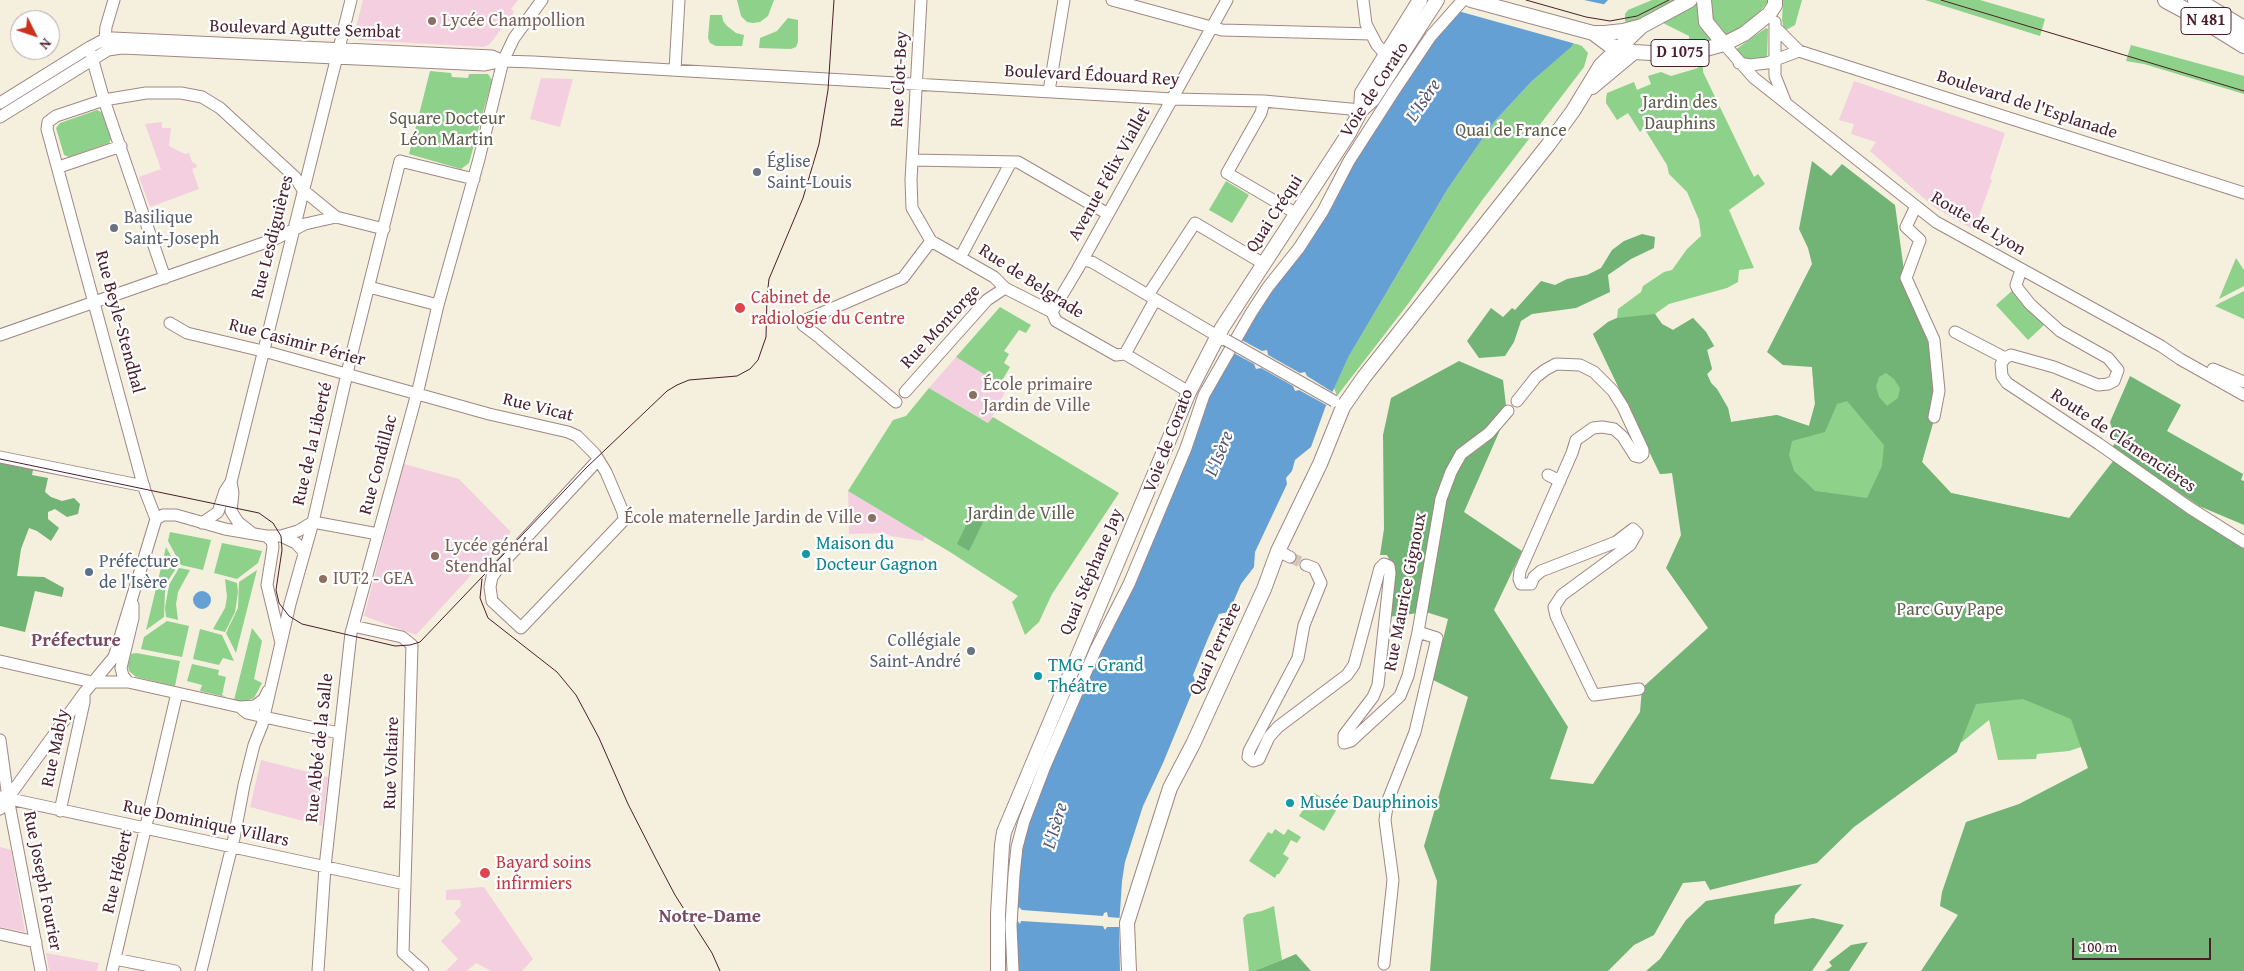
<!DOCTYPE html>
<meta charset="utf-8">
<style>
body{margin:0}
#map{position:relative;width:2244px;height:971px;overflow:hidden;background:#f5efdd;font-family:"Gentium Book Plus",serif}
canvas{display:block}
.north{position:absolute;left:10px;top:10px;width:50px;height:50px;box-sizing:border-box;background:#fff;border:1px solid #b7a5aa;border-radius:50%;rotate:131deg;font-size:14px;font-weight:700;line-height:20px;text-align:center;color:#4a1f2b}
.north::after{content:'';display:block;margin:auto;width:18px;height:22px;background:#c8321e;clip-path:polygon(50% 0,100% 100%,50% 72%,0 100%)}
.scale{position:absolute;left:2072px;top:938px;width:139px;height:22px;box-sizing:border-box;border:2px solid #4a1f2b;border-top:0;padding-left:6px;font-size:15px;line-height:18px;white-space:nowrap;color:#4a1f2b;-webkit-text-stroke:4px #fff;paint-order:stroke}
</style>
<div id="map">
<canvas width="2244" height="971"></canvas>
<div class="north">N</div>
<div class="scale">100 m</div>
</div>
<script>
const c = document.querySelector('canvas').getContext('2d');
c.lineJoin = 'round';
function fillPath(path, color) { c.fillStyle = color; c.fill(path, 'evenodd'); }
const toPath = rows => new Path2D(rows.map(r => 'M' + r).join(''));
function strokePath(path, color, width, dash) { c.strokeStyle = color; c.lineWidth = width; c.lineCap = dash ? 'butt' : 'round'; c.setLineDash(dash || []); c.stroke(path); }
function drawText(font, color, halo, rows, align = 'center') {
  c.font = font + ' "Gentium Book Plus",serif'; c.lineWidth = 4.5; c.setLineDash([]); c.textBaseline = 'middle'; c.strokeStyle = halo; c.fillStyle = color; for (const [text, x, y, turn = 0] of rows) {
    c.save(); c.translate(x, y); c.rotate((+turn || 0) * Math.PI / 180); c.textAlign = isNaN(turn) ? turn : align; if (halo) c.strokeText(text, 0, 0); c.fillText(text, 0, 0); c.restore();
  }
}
fillPath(toPath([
 [363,0,518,0,511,9,514,12,490,44,484,47,359,40,354,35],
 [541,78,573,79,560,127,530,119],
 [1854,81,2005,133,1990,179,1992,180,1974,230,1934,207,1870,151,1876,142,1851,134,1854,124,1839,120],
 [162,122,162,128,171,128,169,146,185,154,189,153,192,162,196,164,197,167,192,169,199,189,150,207,139,177,161,169,145,124],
 [956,357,1007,388,989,423,929,388],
 [404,464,459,479,511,532,416,635,364,616],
 [848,491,925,537,923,541,890,536,885,533,849,534],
 [261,760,328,777,322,826,250,807],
 [0,847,11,850,25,932,0,927],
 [484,887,533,959,522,971,491,971,476,963,467,971,446,971,458,959,441,941,461,921,454,913,461,906,460,900,446,900,446,890],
 [46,953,99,963,97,971,49,971]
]), '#f3cfe0');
fillPath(toPath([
 [737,0,774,0,768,16,760,22,753,23,747,22,741,16],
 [1652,0,1676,0,1629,24,1625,21,1625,14,1628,10],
 [1710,0,1768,0,1767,3,1753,19,1730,34,1725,35,1713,23],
 [1783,0,1802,0,1795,25,1786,30,1784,30,1782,20],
 [1925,0,1980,0,2045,19,2040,36],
 [1698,2,1714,39,1700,44,1689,45,1689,36,1661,22],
 [710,15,722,15,723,21,727,26,736,33,744,35,742,46,716,46,710,43,708,38],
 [788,18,798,20,798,42,796,47,791,49,759,48,760,38,777,31],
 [1766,28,1768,29,1767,58,1756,62,1743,58,1735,50],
 [1574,43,1582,46,1588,53,1584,67,1483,199,1408,304,1337,396,1334,388,1349,356,1447,190,1494,122,1532,81],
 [2131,45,2244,76,2244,94,2144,64,2126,61],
 [1703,63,1703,72,1746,161,1754,177,1758,174,1765,184,1729,210,1754,268,1739,270,1738,282,1727,288,1669,304,1655,314,1662,324,1673,330,1693,318,1706,332,1714,346,1707,350,1712,369,1707,374,1711,383,1717,389,1728,408,1731,422,1777,415,1809,426,1815,404,1812,367,1854,300,1930,431,1922,462,1951,493,2069,518,2081,747,2069,751,2037,754,2036,759,1998,760,1989,720,1962,742,1955,739,1672,473,1660,474,1593,334,1608,322,1617,318,1618,309,1641,292,1643,286,1664,272,1672,270,1687,249,1701,236,1699,220,1687,192,1669,174,1667,165,1644,128,1640,132,1628,113,1617,120,1606,103,1606,99,1607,93,1634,82,1637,90,1651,84,1648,76,1661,72,1671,76,1698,68,1698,65],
 [430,71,451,73,452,77,468,78,469,74,488,74,492,80,469,163,461,169,409,154],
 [97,110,103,113,112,137,109,143,69,157,64,155,56,128,60,123],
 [1226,181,1249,195,1232,223,1209,210],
 [2236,258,2244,270,2244,286,2219,299],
 [2013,290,2044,325,2028,340,1996,305],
 [2244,291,2244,319,2215,306,2218,304],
 [1000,307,1031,325,1026,333,1019,330,1004,351,1009,354,1004,363,1010,367,1000,384,956,357],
 [929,388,988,423,993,417,1119,493,1052,594,1039,622,1025,635,1012,602,1018,596,950,552,848,491,893,420,906,416],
 [170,532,211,540,203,570,181,565,168,541],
 [222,543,262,551,258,563,237,579,214,573],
 [166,547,177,567,169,579,165,591,164,617,146,630],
 [179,568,190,570,178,592,176,604,178,620,166,617,165,608,169,585],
 [257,570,236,653,226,633,238,608,239,582],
 [225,579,237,583,238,592,235,612,225,632,213,629,225,608,227,597],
 [167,621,189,626,182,657,141,649,144,637],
 [252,628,262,641,254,679,262,683,254,698,243,702,234,700],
 [200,629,222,635,234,661,223,658,219,665,193,659],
 [136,653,180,661,175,686,136,677,129,671,128,666,131,654],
 [192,664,219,670,218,675,226,677,222,695,226,697,200,691,202,685,187,681],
 [1314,793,1338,807,1324,831,1299,816],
 [1275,829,1284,835,1288,829,1301,837,1297,843,1291,840,1283,854,1289,858,1279,874,1277,874,1275,878,1249,861,1268,832,1272,834],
 [1274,906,1282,960,1254,971,1249,971,1243,918,1247,914,1262,911]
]), '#8dd18a');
fillPath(toPath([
 [1812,161,1831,176,1842,164,1895,205,1906,285,1941,376,1940,399,1922,462,1951,493,2069,518,2117,456,2244,542,2244,971,1921,971,1958,915,1940,906,1942,892,1966,822,2019,804,2088,768,2071,719,2023,699,1976,704,1957,752,1854,827,1817,863,1710,890,1705,881,1683,883,1654,935,1634,945,1608,971,1430,971,1437,881,1424,846,1468,697,1433,680,1448,619,1426,612,1388,617,1395,571,1387,555,1380,555,1384,529,1383,435,1391,398,1459,361,1503,380,1507,414,1464,512,1522,551,1494,610,1568,727,1550,779,1593,784,1640,712,1642,688,1708,628,1666,568,1681,535,1672,473,1660,474,1593,334,1608,322,1617,318,1655,314,1662,324,1673,330,1693,318,1706,332,1714,346,1707,350,1712,369,1707,374,1711,383,1717,389,1728,408,1731,422,1777,415,1809,426,1815,404,1812,367,1783,365,1767,352,1812,264,1808,248,1799,229],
 [1886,373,1894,379,1900,388,1898,398,1887,406,1879,397,1876,386,1879,377],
 [1847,401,1884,445,1882,466,1867,498,1815,491,1794,471,1789,455,1792,441,1825,432,1837,404],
 [1642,234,1655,237,1654,248,1631,259,1608,275,1610,292,1576,308,1532,314,1521,321,1514,342,1505,356,1479,358,1467,341,1491,308,1503,317,1512,308,1515,310,1541,281,1555,285,1567,279,1587,275,1601,268,1612,250,1624,241],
 [2130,376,2181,405,2167,431,2243,474,2241,480,2244,481,2244,525,2199,506,2112,447,2116,442,2110,422],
 [0,463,33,470,32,475,48,478,45,492,51,497,62,501,74,498,80,504,78,514,67,517,55,509,48,512,48,519,59,528,51,541,37,531,29,528,21,549,17,576,44,577,64,588,62,597,35,591,25,632,0,626],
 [973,511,987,514,969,551,957,544],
 [1802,884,1775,915,1774,924,1813,918,1844,925,1812,971,1646,971,1660,959,1686,920,1706,901],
 [1868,942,1849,971,1825,971,1832,966,1829,962,1851,945],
 [1296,954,1311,971,1254,971,1282,960]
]), '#72b376');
fillPath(toPath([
 [1467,0,1608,0,1593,16,1571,47,1532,81,1494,122,1447,190,1349,356,1325,408,1311,447,1295,460,1292,471,1286,478,1287,484,1255,552,1254,567,1241,584,1229,612,1219,614,1209,636,1193,675,1196,683,1163,763,1143,806,1125,862,1122,881,1119,927,1120,971,1016,971,1014,925,1024,829,1205,397,1354,158,1438,31],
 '193 600a9 9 0 1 1 18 0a9 9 0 1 1-18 0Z'
]), '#65a0d5');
fillPath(toPath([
 [1464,0,1584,0,1607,5,1576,44,1458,11],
 [1238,338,1262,351,1267,350,1268,355,1300,373,1305,372,1307,376,1334,393,1328,406,1299,390,1295,391,1293,386,1261,368,1256,369,1254,364,1230,351],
 [1019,907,1022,910,1103,916,1104,913,1107,912,1108,917,1120,918,1119,927,1107,927,1105,930,1103,926,1021,921,1020,924,1017,920,1011,920,1012,910,1018,910]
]), '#f5efdd');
strokePath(toPath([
 [1290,557,1306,565]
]), '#d3c5b9', 11, [11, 5.5]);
const minor = toPath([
 [921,0,911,180,912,208,931,241,994,277,1005,288,1052,312,1056,321,1116,355,1125,354,1189,392],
 [1112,0,1222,30,1371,34],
 [1363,0,1366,24,1377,45,1386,55],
 [1775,22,1775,76,1785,101],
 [1775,27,1799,51,2244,193],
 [1724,44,1754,78,1936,222,2161,346,2180,359,2244,395],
 [107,46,105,39,106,27,114,0],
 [91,54,104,100,165,278],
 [1739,63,1750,65,1767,63,1799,51],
 [675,70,679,0],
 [1049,91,1064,0],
 [1264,101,1261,113,1227,173,1297,214],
 [0,103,90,47,105,39,113,38,492,56,503,61],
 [0,117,108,50,122,48,485,65,503,61,533,62,1173,99,1264,101,1361,110],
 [912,160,1018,162,1108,214],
 [59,167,121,146],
 [1916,206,1906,227,1920,240,1906,278,1934,340,1939,391,1934,417],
 [960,258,1011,162],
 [1083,260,1092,262,1224,340],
 [2021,270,2016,285,2018,289,2030,304,2060,331,2108,358,2118,370,2114,381,2108,384,2098,385,2054,367,2011,355,2005,358,2001,364,2002,376,2007,383,2099,444,2190,508,2244,542],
 [369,287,438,305],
 [1148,295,1195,223,1264,264],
 [1052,312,1077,270,1227,0],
 [170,323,187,333,271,353,489,414,568,432,577,436,595,454,606,472,623,512,624,520,521,628,492,601,490,587,492,577,499,567,598,460],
 [1955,332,2005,358],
 [0,335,275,239,305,224,336,217,384,229],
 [819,337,803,325,803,321,903,278,931,241],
 [821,339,896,402],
 [1125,354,1155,300],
 [2213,369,2244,382],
 [905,392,987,300,1005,288],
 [1517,401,1536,377,1545,370,1556,364,1580,365,1594,372,1613,391,1623,407,1643,450,1643,454,1639,457,1635,456,1623,437,1614,429,1602,427,1593,428,1576,440,1572,453,1520,571,1519,579,1521,584,1531,584,1534,577,1541,571,1616,542,1633,529,1637,533,1630,545,1562,595,1554,607,1556,616,1594,695,1639,689],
 [0,457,144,486],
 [1548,475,1560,481],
 [231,482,233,493,231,511,238,522,252,533],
 [156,519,144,488,47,129,48,122,56,116,104,100,146,93,181,93,202,97,220,108,295,177,303,190,336,217],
 [313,522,378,534],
 [202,523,218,512,225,491,231,482,351,0],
 [266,536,281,536,298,531,313,522],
 [281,536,296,543,304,552],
 [1278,551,1290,557],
 [1306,565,1314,568,1321,583,1304,625,1298,658,1249,751,1248,757,1253,761,1259,759,1269,737,1278,727,1347,675,1354,665,1380,568,1384,564,1389,566,1390,573,1378,685,1373,697,1344,735,1344,743,1351,741,1400,696,1408,676,1418,632,1441,499,1451,472,1461,454,1489,433,1508,411],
 [353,626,402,637,412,645,403,953,423,971],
 [0,661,92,682,128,682,240,707,255,706,264,699,268,691],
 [128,682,123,676,121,668,133,618,133,605],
 [242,709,247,713,264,717,339,733],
 [0,740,8,798,41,971],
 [1,797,405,884],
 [0,809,84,693,114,657,156,519,163,515,176,515,225,529,266,536,272,541,273,547,267,585,281,643],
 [60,811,84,702,84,693],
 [0,934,36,942],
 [115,959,175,971],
 [1384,964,1393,880,1385,820,1388,800,1415,732,1437,638,1418,632],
 [112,971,177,693],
 [201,971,234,838,244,785,254,745,262,725,290,604,313,522,349,365,400,161,474,179],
 [318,971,325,867,351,633,419,386,438,305,479,159,503,61,514,38,542,0],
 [1013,971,1011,925,1014,875,1017,847,1024,821,1045,766,1096,649,1129,584,1186,448,1204,395,1251,313,1268,287,1299,248,1323,211,1349,161,1394,91,1431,36,1463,0]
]);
const major = toPath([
 [1471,0,1593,33,1605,33,1623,31,1642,26,1690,0],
 [1704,0,1706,22,1724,44],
 [1593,33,1609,45,1634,52,1667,54,1695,52,1724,44,1744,34,1769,14,1775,5,1775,0],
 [1592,87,1634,52],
 [1361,110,1362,93,1420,0],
 [998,971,998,914,1002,845,1004,832,1189,392,1222,328,1349,133,1361,110,1373,99,1437,0],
 [1129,971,1127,923,1170,788,1193,744,1264,589,1278,551,1320,464,1343,407,1364,377,1548,145,1573,111,1601,65,1642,26]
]);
const highway = toPath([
 [2166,0,2207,22,2244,45],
 [2196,0,2244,29]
]);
strokePath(minor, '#a08784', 13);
strokePath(major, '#a08784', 16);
strokePath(highway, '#a08784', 18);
strokePath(minor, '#fff', 11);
strokePath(major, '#fff', 14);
strokePath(highway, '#fff', 16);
strokePath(toPath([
 [1526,0,1586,17,1610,21,1637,16,1669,0],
 [1941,0,2244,91],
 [0,459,259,513,273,523,281,536,282,550,276,590,279,603,289,616,302,624,395,646,410,645,420,642,586,468,667,391,677,385,689,380,737,376,750,369,758,360,766,337,767,296,769,279,803,198,819,144,828,90,834,0],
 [482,579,480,598,488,618,557,672,576,695,599,738,628,804,656,859,675,895,712,953,720,971]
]), '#4a1f2b', 1);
const minorBridge = toPath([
 [1226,340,1334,401]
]);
strokePath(minorBridge, '#a08784', 13, []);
strokePath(minorBridge, '#fff', 11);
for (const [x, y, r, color] of [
 [432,21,5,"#8d6e63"],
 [757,172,5,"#6b7280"],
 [114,228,5,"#6b7280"],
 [740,308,6,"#e0444e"],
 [973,395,5,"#8d6e63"],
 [872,518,5,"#8d6e63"],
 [806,554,5,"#0f9aa8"],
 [435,556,5,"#8d6e63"],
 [89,572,5,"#5c6f8a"],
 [323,579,5,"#8d6e63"],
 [971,651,5,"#6b7280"],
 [1038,676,5,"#0f9aa8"],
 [1290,803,5,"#0f9aa8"],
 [485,873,6,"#e0444e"]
]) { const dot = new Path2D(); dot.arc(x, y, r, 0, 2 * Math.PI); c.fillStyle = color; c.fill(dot); strokePath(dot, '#fff', 2); }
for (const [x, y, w] of [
 [2206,21,50],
 [1680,53,58]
]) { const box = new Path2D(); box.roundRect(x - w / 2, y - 13.5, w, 27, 4); c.fillStyle = '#fff'; c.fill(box); strokePath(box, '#4a1f2b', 1); }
drawText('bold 16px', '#4a1f2b', null, [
 ["N 481",2206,21],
 ["D 1075",1680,53]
]);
drawText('18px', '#785e54', '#fff', [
 ["Lycée Champollion",442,21],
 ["École primaire",983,385],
 ["Jardin de Ville",983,406],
 ["École maternelle Jardin de Ville",862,518,"right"],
 ["Lycée général",445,546],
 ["Stendhal",445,567],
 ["IUT2 - GEA",333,579]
], 'left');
drawText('18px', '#4a1f2b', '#fff', [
 ["Boulevard Agutte Sembat",305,30,2],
 ["Boulevard Édouard Rey",1092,76,3],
 ["Rue Clot-Bey",900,79,-87],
 ["Voie de Corato",1375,90,-57],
 ["Boulevard de l'Esplanade",2027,105,18],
 ["Avenue Félix Viallet",1110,174,-61],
 ["Quai Créqui",1275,214,-57],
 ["Route de Lyon",1978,224,31],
 ["Rue Lesdiguières",273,237,-76],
 ["Rue de Belgrade",1031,282,33],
 ["Rue Beyle-Stendhal",119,322,75],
 ["Rue Montorge",941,327,-47],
 ["Rue Casimir Périer",297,343,15],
 ["Rue Vicat",538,408,14],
 ["Voie de Corato",1169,441,-69],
 ["Route de Clémencières",2123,441,34],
 ["Rue de la Liberté",313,444,-77],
 ["Rue Condillac",379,465,-75],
 ["Quai Stéphane Jay",1092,572,-67],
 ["Rue Maurice Gignoux",1406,592,-79],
 ["Quai Perrière",1216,649,-65],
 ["Rue Mably",56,748,-78],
 ["Rue Abbé de la Salle",320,748,-84],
 ["Rue Voltaire",392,763,-88],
 ["Rue Dominique Villars",206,824,12],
 ["Rue Hébert",118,872,-77],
 ["Rue Joseph Fourier",42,881,79]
]);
drawText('18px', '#615d4c', '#fff', [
 ["Jardin des",1680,103],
 ["Dauphins",1680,124],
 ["Square Docteur",447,119],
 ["Léon Martin",447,140],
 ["Quai de France",1511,131],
 ["Jardin de Ville",1021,514],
 ["Parc Guy Pape",1950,610]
]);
drawText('18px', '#5b616d', '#fff', [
 ["Église",767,162],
 ["Saint-Louis",767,183],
 ["Basilique",124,218],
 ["Saint-Joseph",124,239],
 ["Collégiale",961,641,"right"],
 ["Saint-André",961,662,"right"]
], 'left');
drawText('18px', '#be3a42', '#fff', [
 ["Cabinet de",751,298],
 ["radiologie du Centre",751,319],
 ["Bayard soins",496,863],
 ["infirmiers",496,884]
], 'left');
drawText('18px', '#0d838f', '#fff', [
 ["Maison du",816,544],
 ["Docteur Gagnon",816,565],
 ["TMG - Grand",1048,666],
 ["Théâtre",1048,687],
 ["Musée Dauphinois",1300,803]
], 'left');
drawText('18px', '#4e5e75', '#fff', [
 ["Préfecture",99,562],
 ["de l'Isère",99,583]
], 'left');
drawText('italic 19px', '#565977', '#fff', [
 ["L'Isère",1424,101,-56],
 ["L'Isère",1220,454,-68],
 ["L'Isère",1056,826,-74]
]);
drawText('bold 19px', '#7a4b61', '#fff', [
 ["Préfecture",76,641],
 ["Notre-Dame",710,917]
]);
</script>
